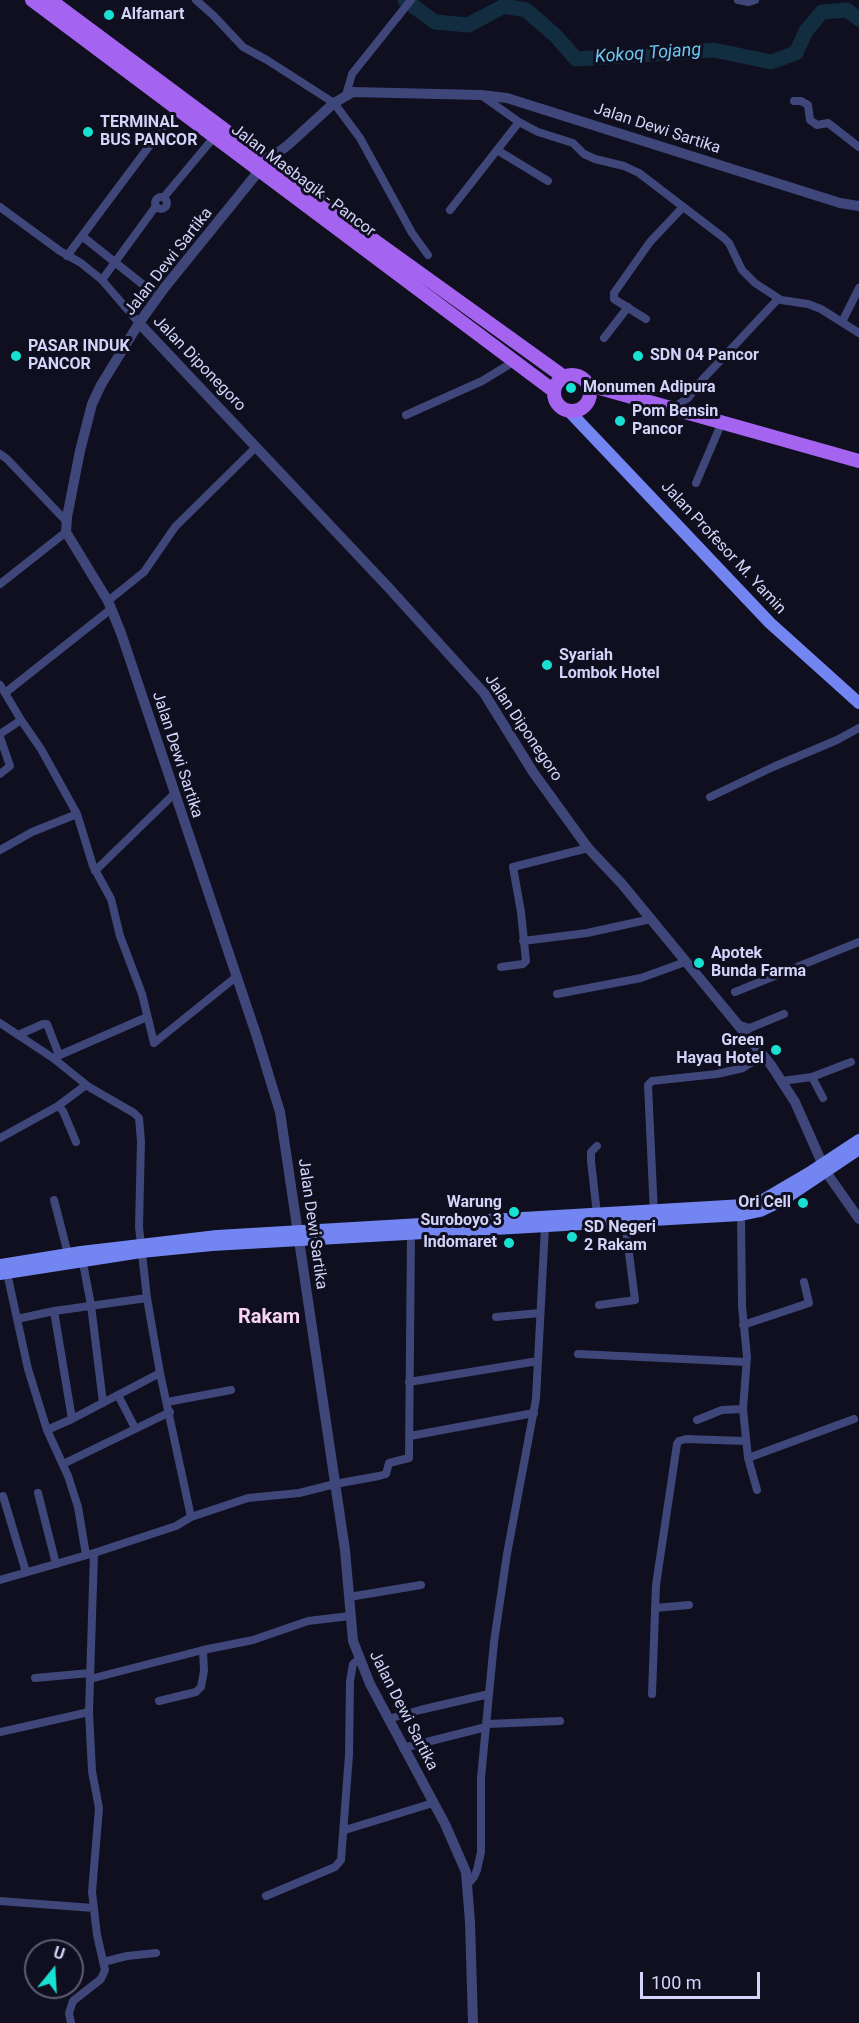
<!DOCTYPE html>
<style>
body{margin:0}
#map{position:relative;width:859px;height:2023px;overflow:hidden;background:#0f0f1f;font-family:Roboto,sans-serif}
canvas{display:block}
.north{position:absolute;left:24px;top:1939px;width:60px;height:60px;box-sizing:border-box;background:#0f0f1f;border:2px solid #5d5e77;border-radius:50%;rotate:18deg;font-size:16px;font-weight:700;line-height:24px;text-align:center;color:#d2d4fa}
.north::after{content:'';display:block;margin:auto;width:21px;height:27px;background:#18e0d3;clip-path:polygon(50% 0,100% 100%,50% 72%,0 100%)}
.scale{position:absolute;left:640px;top:1972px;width:120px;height:27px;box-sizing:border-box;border:3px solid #d2d4fa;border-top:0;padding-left:8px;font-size:18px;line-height:21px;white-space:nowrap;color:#d2d4fa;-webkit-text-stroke:4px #0f0f1f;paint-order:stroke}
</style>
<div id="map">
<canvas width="859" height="2023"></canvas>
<div class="north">U</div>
<div class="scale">100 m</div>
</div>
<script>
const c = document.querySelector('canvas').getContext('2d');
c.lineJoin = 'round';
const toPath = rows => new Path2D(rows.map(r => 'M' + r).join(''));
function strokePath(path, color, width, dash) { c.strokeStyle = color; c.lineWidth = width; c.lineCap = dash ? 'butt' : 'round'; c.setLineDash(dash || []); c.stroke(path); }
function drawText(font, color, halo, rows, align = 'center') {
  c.font = font + ' Roboto,sans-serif'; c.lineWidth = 6; c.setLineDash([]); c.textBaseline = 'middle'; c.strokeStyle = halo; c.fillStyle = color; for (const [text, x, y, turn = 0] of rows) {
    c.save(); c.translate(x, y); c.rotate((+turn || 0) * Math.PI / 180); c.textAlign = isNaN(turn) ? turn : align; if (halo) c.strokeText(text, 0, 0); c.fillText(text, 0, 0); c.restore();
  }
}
strokePath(toPath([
 [405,0,435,22,468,25,504,6,526,10,556,36,576,59,714,50,771,62,796,53,806,31,822,12,847,10,859,19]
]), '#122c40', 15);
strokePath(toPath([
 [196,0,214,16,243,47,267,60,334,103,360,138,412,233,428,255],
 [738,0,749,2,755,0],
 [346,95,352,74,411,0],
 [481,95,519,122,538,132,573,143,584,154,595,159,624,166,639,173,724,238,729,243,742,270,755,283,781,300,808,304,821,309,859,333],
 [794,101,801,101,808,105,810,120,817,125,828,123,859,147],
 [497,150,548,181],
 [164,197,215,136],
 '155 203a6 6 0 1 1 12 0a6 6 0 1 1-12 0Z',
 [0,207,60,251,81,263,102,280],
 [450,210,519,122],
 [82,236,151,291],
 [67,256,177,109],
 [646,319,614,299,614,293,650,242,683,207],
 [842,322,859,288],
 [139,323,102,280,156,206],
 [604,338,628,307],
 [668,407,679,404,688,398,702,380,778,299],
 [406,415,482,381,515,361],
 [0,454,7,459,67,522],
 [696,483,722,422],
 [0,584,66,532],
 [108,601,144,572,175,527,256,447],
 [0,685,5,693],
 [21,720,41,749,77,814],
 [0,734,21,720,5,693,111,609],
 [0,737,10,766,0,774],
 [710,797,773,767,837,740,859,728],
 [0,850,32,832,77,814,93,866,111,899,120,936,142,994,154,1043,236,977],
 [95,871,174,794],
 [523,941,587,933,651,919],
 [501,967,523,964,526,961,521,912,513,867,588,848],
 [735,992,859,942],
 [557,994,641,978,685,962],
 [0,1023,53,1058,89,1087,134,1113,139,1118,141,1141,139,1227,147,1298,160,1373,191,1517,176,1526,94,1553,0,1580],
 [740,1025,750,1028,784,1014],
 [18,1035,43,1024,47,1024,59,1055],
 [53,1058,147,1017],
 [812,1077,823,1098],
 [782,1081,812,1077,851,1062],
 [58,1106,63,1111,76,1142],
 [0,1138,58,1106,86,1085],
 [597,1146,591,1152,591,1161,597,1214],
 [54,1200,68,1254],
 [654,1214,648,1085,652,1081,717,1074,743,1068,763,1055],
 [741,1215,742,1306,747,1357,743,1409,748,1458,757,1490],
 [82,1258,91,1305,103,1403],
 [7,1273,28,1369,47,1430,68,1476,78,1507,86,1555],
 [599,1305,635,1300,625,1222],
 [54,1311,72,1419],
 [496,1317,540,1313],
 [17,1319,54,1311,147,1298],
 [743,1325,809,1303,804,1282],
 [578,1354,746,1362],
 [409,1382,538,1361],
 [118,1395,135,1428],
 [167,1402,231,1390],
 [697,1420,722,1410,743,1409],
 [47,1430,72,1419,160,1373],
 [410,1436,534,1413],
 [748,1458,854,1419],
 [63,1464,170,1412],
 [38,1493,56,1564],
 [3,1496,26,1572],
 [191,1517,248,1498,299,1493,335,1484,379,1476,386,1474,389,1463,409,1458,411,1234],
 [349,1597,421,1585],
 [655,1608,689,1605],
 [35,1678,90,1673],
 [90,1679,203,1650,253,1640,308,1621,350,1616],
 [652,1694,656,1585,677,1444,679,1441,686,1439,745,1441],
 [159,1701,196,1692,201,1687,204,1671,203,1650],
 [388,1719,420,1710,489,1694],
 [487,1724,560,1721],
 [0,1732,89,1712],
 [403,1748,486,1727],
 [345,1830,433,1803],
 [468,1884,474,1877,477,1870,481,1852,481,1778,494,1642,507,1554,536,1399,545,1227],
 [266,1896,335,1867,341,1860,349,1755,350,1681,353,1664,359,1659],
 [0,1901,93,1908],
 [103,1962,127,1956,156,1953],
 [71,2023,69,2013,73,2001,101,1979,105,1970,97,1935,92,1892,99,1808,92,1771,89,1712,94,1553]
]), '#3f4679', 8);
strokePath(toPath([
 [139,323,388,587,484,693,533,772,588,848,622,884,771,1065,795,1102,826,1172,859,1219],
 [473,2023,470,1922,466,1872,445,1824,370,1684,353,1641,345,1550,280,1112,257,1037,121,633,108,601,66,532,67,517,80,451,92,404,101,385,139,323,165,287,267,161,288,145,334,103,353,92,481,95,507,98,840,203,859,206]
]), '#3f4679', 10);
strokePath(toPath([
 [568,410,770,623,859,703],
 [0,1265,81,1252,217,1236,744,1205,763,1200,809,1173,859,1140],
 [0,1274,141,1252,212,1245,741,1215,760,1211,783,1200,859,1149]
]), '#7385f0', 12);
strokePath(toPath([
 [32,0,554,391],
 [50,0,350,223,564,377],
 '554 393a18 18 0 1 1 36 0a18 18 0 1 1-36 0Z',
 [589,385,859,461]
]), '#a464ef', 14);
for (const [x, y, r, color] of [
 [109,15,6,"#18e0d3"],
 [88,132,6,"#18e0d3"],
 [16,356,6,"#18e0d3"],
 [638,356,6,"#18e0d3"],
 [571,388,6,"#18e0d3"],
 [620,421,6,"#18e0d3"],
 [547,665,6,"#18e0d3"],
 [699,963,6,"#18e0d3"],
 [776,1050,6,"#18e0d3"],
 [803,1203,6,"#18e0d3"],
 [514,1212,6,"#18e0d3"],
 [572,1237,6,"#18e0d3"],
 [509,1243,6,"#18e0d3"]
]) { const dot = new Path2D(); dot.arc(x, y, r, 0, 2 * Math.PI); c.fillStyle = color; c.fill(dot); strokePath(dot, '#0f0f1f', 2); }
drawText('bold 16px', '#d2d4fa', '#0f0f1f', [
 ["Alfamart",121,15],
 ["TERMINAL",100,123],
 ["BUS PANCOR",100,141],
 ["PASAR INDUK",28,347],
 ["PANCOR",28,365],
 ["SDN 04 Pancor",650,356],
 ["Monumen Adipura",583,388],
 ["Pom Bensin",632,412],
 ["Pancor",632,430],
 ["Syariah",559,656],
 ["Lombok Hotel",559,674],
 ["Apotek",711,954],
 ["Bunda Farma",711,972],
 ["Green",764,1041,"right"],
 ["Hayaq Hotel",764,1059,"right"],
 ["Warung",502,1203,"right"],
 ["Suroboyo 3",502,1221,"right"],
 ["Ori Cell",791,1203,"right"],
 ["SD Negeri",584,1228],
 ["2 Rakam",584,1246],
 ["Indomaret",497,1243,"right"]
], 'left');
drawText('16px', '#d2d4fa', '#0f0f1f', [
 ["Jalan Dewi Sartika",657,129,18],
 ["Jalan Masbagik - Pancor",303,181,37],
 ["Jalan Dewi Sartika",169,262,-52],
 ["Jalan Diponegoro",199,364,46],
 ["Jalan Profesor M. Yamin",723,548,47],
 ["Jalan Diponegoro",523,728,56],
 ["Jalan Dewi Sartika",177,755,72],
 ["Jalan Dewi Sartika",312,1224,82],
 ["Jalan Dewi Sartika",403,1711,63]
]);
drawText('italic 18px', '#6bc8ef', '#0f0f1f', [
 ["Kokoq Tojang",648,54,-4]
]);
drawText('bold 20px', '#fad4f3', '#0f0f1f', [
 ["Rakam",269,1318]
]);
</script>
